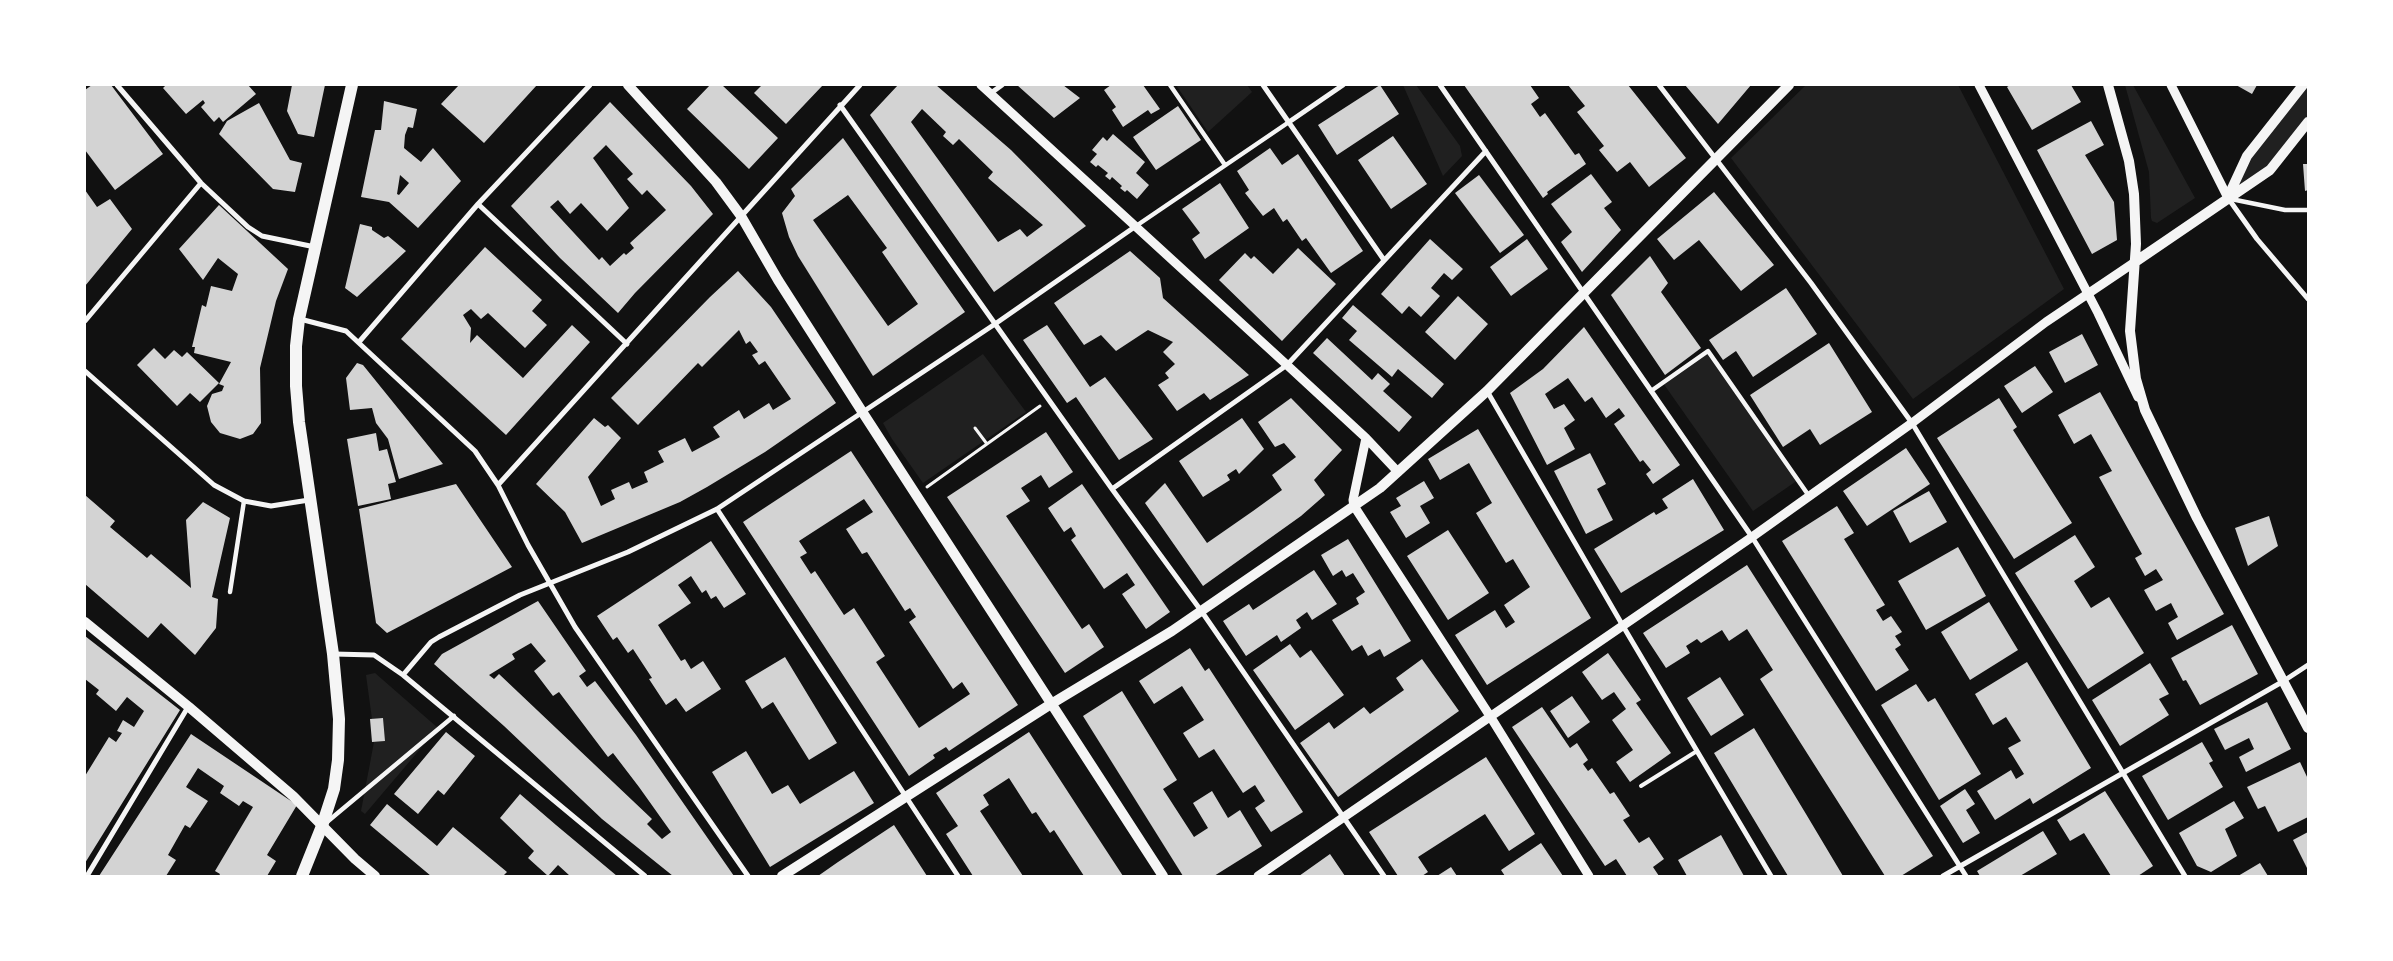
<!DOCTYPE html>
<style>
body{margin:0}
#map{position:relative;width:2393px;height:961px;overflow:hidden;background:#111;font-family:Ubuntu,sans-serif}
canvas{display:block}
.frame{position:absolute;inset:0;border:86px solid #fff;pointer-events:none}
</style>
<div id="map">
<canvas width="2393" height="961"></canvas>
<div class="frame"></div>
</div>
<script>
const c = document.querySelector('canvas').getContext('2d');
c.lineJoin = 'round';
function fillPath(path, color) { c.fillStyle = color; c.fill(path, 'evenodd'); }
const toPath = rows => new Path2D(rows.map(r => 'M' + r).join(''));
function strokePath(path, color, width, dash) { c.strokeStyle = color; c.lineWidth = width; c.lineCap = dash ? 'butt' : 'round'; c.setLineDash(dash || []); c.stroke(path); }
fillPath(toPath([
 [1176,85,1247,85,1252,92,1208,132],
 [1403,85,1416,85,1460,146,1462,156,1443,176],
 [1806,85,1958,85,2064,289,1913,399,1731,158],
 [2125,85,2133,85,2195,198,2157,223,2152,221,2151,218,2149,172],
 [2304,85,2308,85,2308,121,2270,169,2229,197,2249,155],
 [1708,351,1798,480,1753,511,1663,383],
 [983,354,1026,412,923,483,892,439,883,423],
 [375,673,438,728,365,814,361,811,374,742,385,741,383,718,372,719,366,675]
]), '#202020');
fillPath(toPath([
 [92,85,111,85,163,154,115,190,85,150,85,90],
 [166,85,248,85,256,94,223,122,219,117,214,122,201,107,205,103,203,100,186,114,163,88],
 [292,85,325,85,314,137,298,134,287,111],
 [459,85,537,85,484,143,441,104],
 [710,85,722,85,778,138,749,169,687,109],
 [762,85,823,85,786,124,754,93],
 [898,85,936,85,1011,150,1086,226,994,292,870,115],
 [922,109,946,132,943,136,953,145,959,139,993,172,988,178,1043,225,1027,237,1020,229,998,242,911,122],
 [1017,85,1063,85,1080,98,1054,118],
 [1111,85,1143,85,1160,109,1151,114,1148,110,1123,127,1112,110,1116,107,1104,90],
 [1380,85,1399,114,1337,155,1318,125],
 [1464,85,1530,85,1539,98,1531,104,1540,117,1545,113,1575,155,1579,153,1586,164,1547,192,1548,194,1543,198],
 [1568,85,1628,85,1686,158,1649,187,1630,162,1617,172,1599,150,1604,146,1577,112,1585,106],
 [1685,85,1751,85,1718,124],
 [2010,85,2071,85,2081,102,2032,130,2007,87],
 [2236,85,2257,85,2252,94],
 [384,101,417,109,413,128,408,127,405,135,404,148,421,162,433,148,461,181,418,228,389,202,361,197,375,130,381,130],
 [400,175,409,183,399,195,397,194],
 [610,102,691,186,713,214,635,293,618,313,560,258,511,206],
 [606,145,633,174,627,179,642,195,647,190,666,210,630,243,634,248,626,255,624,253,610,266,602,257,599,260,550,207,558,200,570,214,581,203,607,231,629,208,593,158],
 [259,103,290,160,302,163,295,192,273,189,219,134,227,121],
 [1178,106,1201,140,1156,170,1133,137],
 [2091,121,2104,145,2085,155,2114,202,2117,240,2092,254,2037,150],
 [1113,134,1145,162,1136,173,1149,185,1137,199,1127,190,1125,192,1120,188,1122,186,1112,177,1110,180,1105,176,1108,173,1098,165,1096,167,1090,162,1097,154,1092,150,1103,137,1107,141],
 [1393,136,1427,184,1391,209,1358,160],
 [843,138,965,312,873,376,798,256,789,237,782,213,795,196,791,189],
 [848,195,887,248,882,252,918,304,888,326,813,220],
 [1270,148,1282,165,1298,154,1363,251,1331,273,1306,238,1302,241,1287,219,1283,222,1274,208,1263,216,1245,193,1249,190,1237,171],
 [2303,164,2308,164,2308,190,2305,191],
 [1591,174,1612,202,1604,208,1621,230,1582,272,1561,242,1572,232,1551,204],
 [1479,175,1524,235,1500,253,1455,193],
 [1220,183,1249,228,1205,259,1192,239,1200,233,1182,209],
 [85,190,97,207,110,199,132,229,85,286],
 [1714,192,1774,265,1741,291,1699,240,1674,260,1657,239],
 [219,205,288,269,276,301,260,368,261,423,253,434,240,439,220,433,211,422,207,406,212,394,222,391,224,386,219,384,231,362,194,353,195,347,192,347,202,305,206,307,211,286,232,291,238,274,218,258,203,280,179,249],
 [360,224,372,227,372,230,384,238,388,236,406,251,357,297,345,288],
 [1430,239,1463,269,1452,280,1444,273,1431,288,1440,296,1421,317,1409,306,1402,314,1381,294],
 [1527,239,1548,269,1511,296,1490,267],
 [485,247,542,300,532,311,547,325,525,348,488,313,481,319,471,309,463,315,471,328,470,343,477,335,523,378,572,325,590,342,506,435,401,339],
 [1298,248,1336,284,1282,341,1219,280,1245,253,1251,259,1254,256,1273,274],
 [1130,251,1160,278,1163,298,1249,375,1210,400,1204,393,1177,411,1158,385,1169,378,1165,373,1175,364,1163,352,1173,342,1148,330,1116,351,1101,335,1084,345,1054,303],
 [1650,256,1668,283,1661,292,1701,348,1665,375,1611,295],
 [738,271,771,307,836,403,765,452,707,487,680,502,582,543,565,512,536,484,594,418,605,427,608,425,621,438,588,477,601,506,615,499,611,490,629,482,632,489,648,482,644,472,664,462,658,451,685,438,692,452,720,437,713,427,739,410,744,419,769,403,773,410,791,399,765,361,759,365,752,355,758,352,750,341,746,344,739,330,702,367,698,363,638,425,611,398,710,297],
 [1786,288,1817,334,1753,377,1736,351,1723,360,1709,340],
 [1458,296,1488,324,1455,360,1425,332],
 [1353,305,1444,384,1432,398,1398,369,1392,377,1349,340,1357,331,1342,318],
 [1047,325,1090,387,1105,377,1153,439,1119,460,1076,397,1067,403,1023,340],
 [1584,327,1680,465,1653,484,1646,474,1651,470,1643,460,1640,462,1614,424,1625,416,1619,408,1606,418,1592,397,1585,402,1568,378,1545,394,1554,409,1564,404,1575,420,1564,428,1575,449,1547,465,1510,393,1543,369],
 [2082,334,2098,365,2065,383,2049,352],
 [1327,338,1372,380,1378,373,1390,384,1383,391,1412,417,1399,432,1313,353],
 [1829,343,1872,412,1820,445,1810,429,1783,447,1750,395],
 [154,348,165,359,174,350,182,357,187,352,219,383,200,402,190,393,177,406,137,365],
 [357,363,363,365,443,464,399,479,388,439,376,423,372,408,350,410,346,378],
 [2035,366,2053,392,2022,413,2004,386],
 [2100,392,2224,614,2177,640,2168,623,2178,617,2171,603,2156,611,2144,590,2163,580,2156,569,2145,576,2135,558,2142,554,2099,477,2112,471,2091,434,2074,444,2058,415],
 [1291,398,1342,450,1314,480,1325,495,1301,516,1203,586,1145,503,1165,483,1207,543,1253,511,1282,490,1272,475,1296,457,1284,443,1275,447,1258,422],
 [1999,398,2017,427,2013,430,2072,523,2014,559,1937,438],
 [1242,418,1264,449,1239,474,1236,469,1227,475,1230,480,1203,497,1179,461],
 [1478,429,1591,618,1487,685,1455,635,1495,610,1506,628,1515,622,1504,605,1530,587,1513,559,1506,563,1476,513,1492,503,1469,463,1440,480,1428,459],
 [1046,432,1073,472,1049,488,1041,475,1021,488,1030,501,1006,516,1082,629,1089,624,1104,647,1065,673,947,497],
 [376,433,379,451,387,449,396,482,388,484,391,499,358,506,347,439],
 [1906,448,1930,484,1867,526,1843,491],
 [851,451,1018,705,949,751,946,747,933,755,935,758,909,776,743,522],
 [864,499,873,512,846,529,862,554,867,552,905,611,910,608,916,617,909,622,953,689,962,682,970,694,919,728,876,662,885,656,854,608,844,615,815,571,811,574,800,557,807,553,799,541],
 [1590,453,1606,484,1597,489,1613,520,1586,534,1554,471],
 [1693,479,1724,530,1621,593,1594,549,1654,512,1656,515,1668,508,1662,499],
 [1424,481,1434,498,1420,506,1430,523,1406,538,1390,512,1401,506,1396,498],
 [456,484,512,567,387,633,376,623,359,509],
 [1082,484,1170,612,1146,629,1122,594,1135,585,1127,573,1104,589,1071,540,1076,536,1071,527,1064,532,1048,508],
 [1929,491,1947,522,1910,543,1893,511],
 [85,495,115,521,110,527,147,558,151,554,191,588,186,520,203,502,230,518,212,597,218,599,216,628,195,655,161,623,148,638,85,584],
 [1837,506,1854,533,1844,539,1885,605,1876,610,1883,621,1891,616,1902,632,1895,636,1901,645,1895,649,1909,670,1876,691,1782,541],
 [2269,516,2278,546,2248,566,2235,528],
 [1448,530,1489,593,1448,620,1407,556],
 [2075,535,2095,567,2074,581,2091,608,2109,597,2144,653,2088,689,2015,573],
 [1348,539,1411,641,1384,657,1380,649,1368,656,1362,645,1352,651,1332,620,1359,604,1356,598,1365,592,1353,573,1346,577,1342,570,1333,576,1321,555],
 [711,541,746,594,724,608,716,596,711,599,706,590,702,593,691,576,678,585,691,603,658,625,681,661,685,659,691,669,703,661,721,689,686,712,676,698,666,705,649,679,652,678,633,649,628,653,617,637,613,640,597,616],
 [1958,547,1986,596,1926,630,1898,581],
 [1747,565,1933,856,1901,876,1885,876,1760,679,1773,670,1747,629,1729,641,1722,630,1701,643,1697,639,1686,646,1690,653,1666,668,1643,633],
 [1314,570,1337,604,1312,620,1307,612,1296,620,1301,628,1281,642,1277,635,1246,656,1223,621,1249,604,1253,610],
 [538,601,586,671,579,676,587,687,595,681,636,735,734,876,673,876,602,819,504,726,434,664,442,654],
 [531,643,546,661,534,671,553,696,559,692,608,757,613,753,639,787,671,832,662,839,647,824,652,819,499,674,494,679,489,675,515,659,512,654],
 [1989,602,2018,650,1970,680,1941,632],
 [2232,625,2258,674,2200,705,2186,680,2183,681,2171,658],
 [85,636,180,710,85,863,85,776,109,737,116,742,122,733,117,731,123,720,134,727,144,711,127,697,116,711,96,694,99,690,85,679],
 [1290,644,1300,658,1311,650,1344,695,1295,730,1253,670],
 [1190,648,1205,671,1209,668,1303,812,1271,832,1255,808,1265,801,1255,785,1243,793,1214,749,1199,758,1183,733,1204,720,1182,686,1154,704,1139,681],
 [1608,653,1641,700,1636,703,1671,753,1630,782,1616,762,1633,750,1612,720,1626,709,1614,692,1602,700,1582,672],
 [785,657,837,743,809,760,773,702,762,709,745,681],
 [1422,659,1459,711,1338,797,1300,743,1329,722,1334,729,1364,707,1370,714,1404,690,1396,678],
 [2027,662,2091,768,2033,804,2030,798,1995,820,1977,791,2011,770,2016,779,2024,774,2008,748,2021,741,2006,717,1993,725,1975,694],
 [2150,663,2169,694,2159,699,2169,715,2120,746,2092,700],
 [1720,677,1744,715,1711,736,1687,698],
 [1916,684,1928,702,1935,698,1981,774,1939,800,1881,705],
 [1122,691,1177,780,1163,789,1194,837,1208,828,1193,803,1212,791,1228,818,1240,810,1262,846,1214,876,1183,876,1083,716],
 [1572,696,1590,722,1568,738,1550,711],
 [2267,702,2291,749,2246,772,2239,757,2254,749,2249,738,2225,750,2214,729],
 [1542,707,1570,748,1577,743,1588,760,1583,764,1588,771,1592,768,1610,794,1614,792,1630,816,1623,820,1639,843,1649,837,1664,859,1653,867,1659,876,1627,876,1616,859,1605,866,1512,727],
 [383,718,385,741,372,742,370,719],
 [1754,728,1806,814,1843,876,1788,876,1765,838,1714,753],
 [446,732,475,756,444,795,438,790,418,814,394,794],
 [1029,732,1081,812,1123,876,1084,876,1054,830,1050,833,1036,812,1032,814,1009,778,983,795,989,805,980,811,1023,876,973,876,946,834,958,826,936,793],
 [191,734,297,805,267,855,276,861,267,876,219,876,220,874,215,871,253,807,243,801,239,806,220,793,224,786,198,768,186,787,208,801,190,828,185,825,168,855,176,860,166,876,99,876],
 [2202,742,2213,761,2209,763,2223,787,2168,820,2142,776],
 [746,751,772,794,788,785,800,804,854,771,874,803,770,867,712,772],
 [1486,757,1535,834,1509,851,1485,814,1418,857,1428,872,1422,876,1398,876,1369,832],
 [2300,762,2308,779,2308,817,2278,832,2265,806,2258,809,2247,787],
 [1965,789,1975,804,1966,810,1980,833,1963,843,1940,806],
 [2105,791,2153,866,2138,876,2111,876,2084,833,2070,841,2057,820],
 [520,794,556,825,617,876,570,876,558,865,548,876,528,858,534,851,500,818],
 [2234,801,2244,818,2225,829,2237,856,2211,872,2197,866,2179,833],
 [387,804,437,846,453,827,507,872,503,876,431,876,370,825],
 [894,825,927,876,818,876,838,862],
 [2043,831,2057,854,2020,876,1980,876,1977,871],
 [2308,832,2308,870,2293,840],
 [1721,835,1744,876,1687,876,1678,860],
 [1541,843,1563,876,1505,876,1501,870],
 [1330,854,1345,876,1299,876],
 [2260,863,2268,876,2238,876],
 [1451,867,1457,876,1437,876]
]), '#d3d3d3');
strokePath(toPath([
 [975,428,987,444],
 [927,487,1040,406]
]), '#f5f5f5', 3);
strokePath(toPath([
 [1641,786,1697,751]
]), '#f5f5f5', 4);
strokePath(toPath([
 [1170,85,1225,165],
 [2231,199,2285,210,2308,210],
 [1136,226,1289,122],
 [1651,391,1708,351,1809,496],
 [230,592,244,501],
 [327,822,454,716]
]), '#f5f5f5', 4.5);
strokePath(toPath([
 [117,85,201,183,248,227,262,236,315,247],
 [1263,85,1384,260],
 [1440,85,1752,537,1966,876],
 [1659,85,1811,283,1912,423,2185,876],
 [991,93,1002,85],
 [840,105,1112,489,1202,612,1384,876],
 [1289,122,1343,85],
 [2228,198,2257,239,2308,299],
 [478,204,627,344],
 [300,319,346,331,475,451,498,485,528,545,575,627,748,876],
 [85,321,201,183],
 [359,342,478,204,590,85],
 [85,371,214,485,244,501,271,506,309,500],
 [1487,391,1623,626,1771,876],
 [498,485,860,85],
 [1112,489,1287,365,1486,151],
 [717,509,958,876],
 [334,654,374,655,403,675,645,876],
 [403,675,431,642,439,637,520,595,628,552,717,509,995,324,1136,226],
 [87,876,188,707],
 [1943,876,2282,682,2308,665]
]), '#f5f5f5', 5);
strokePath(toPath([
 [981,85,1287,365,1366,438,1398,472],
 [1979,85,2098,313,2138,397],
 [2171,85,2228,198],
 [1366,438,1353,500,1354,506,1490,716,1589,876],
 [1258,876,1752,537,1912,423,2046,322,2135,262]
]), '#f5f5f5', 9);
strokePath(toPath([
 [628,85,716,182,741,216,778,280,863,413,1163,876],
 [2108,85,2129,161,2134,194,2136,244,2130,331,2136,379,2145,410,2197,518,2308,728],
 [2228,197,2247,156,2303,85],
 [2135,262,2270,170,2308,122],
 [85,622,189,707,293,796,355,859,375,876],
 [782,876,1051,704,1172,631,1380,488,1487,391,1789,85]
]), '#f5f5f5', 10);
strokePath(toPath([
 [302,876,322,826,334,789,338,760,339,719,333,654,299,422,296,386,296,346,299,319,352,85]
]), '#f5f5f5', 12);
</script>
